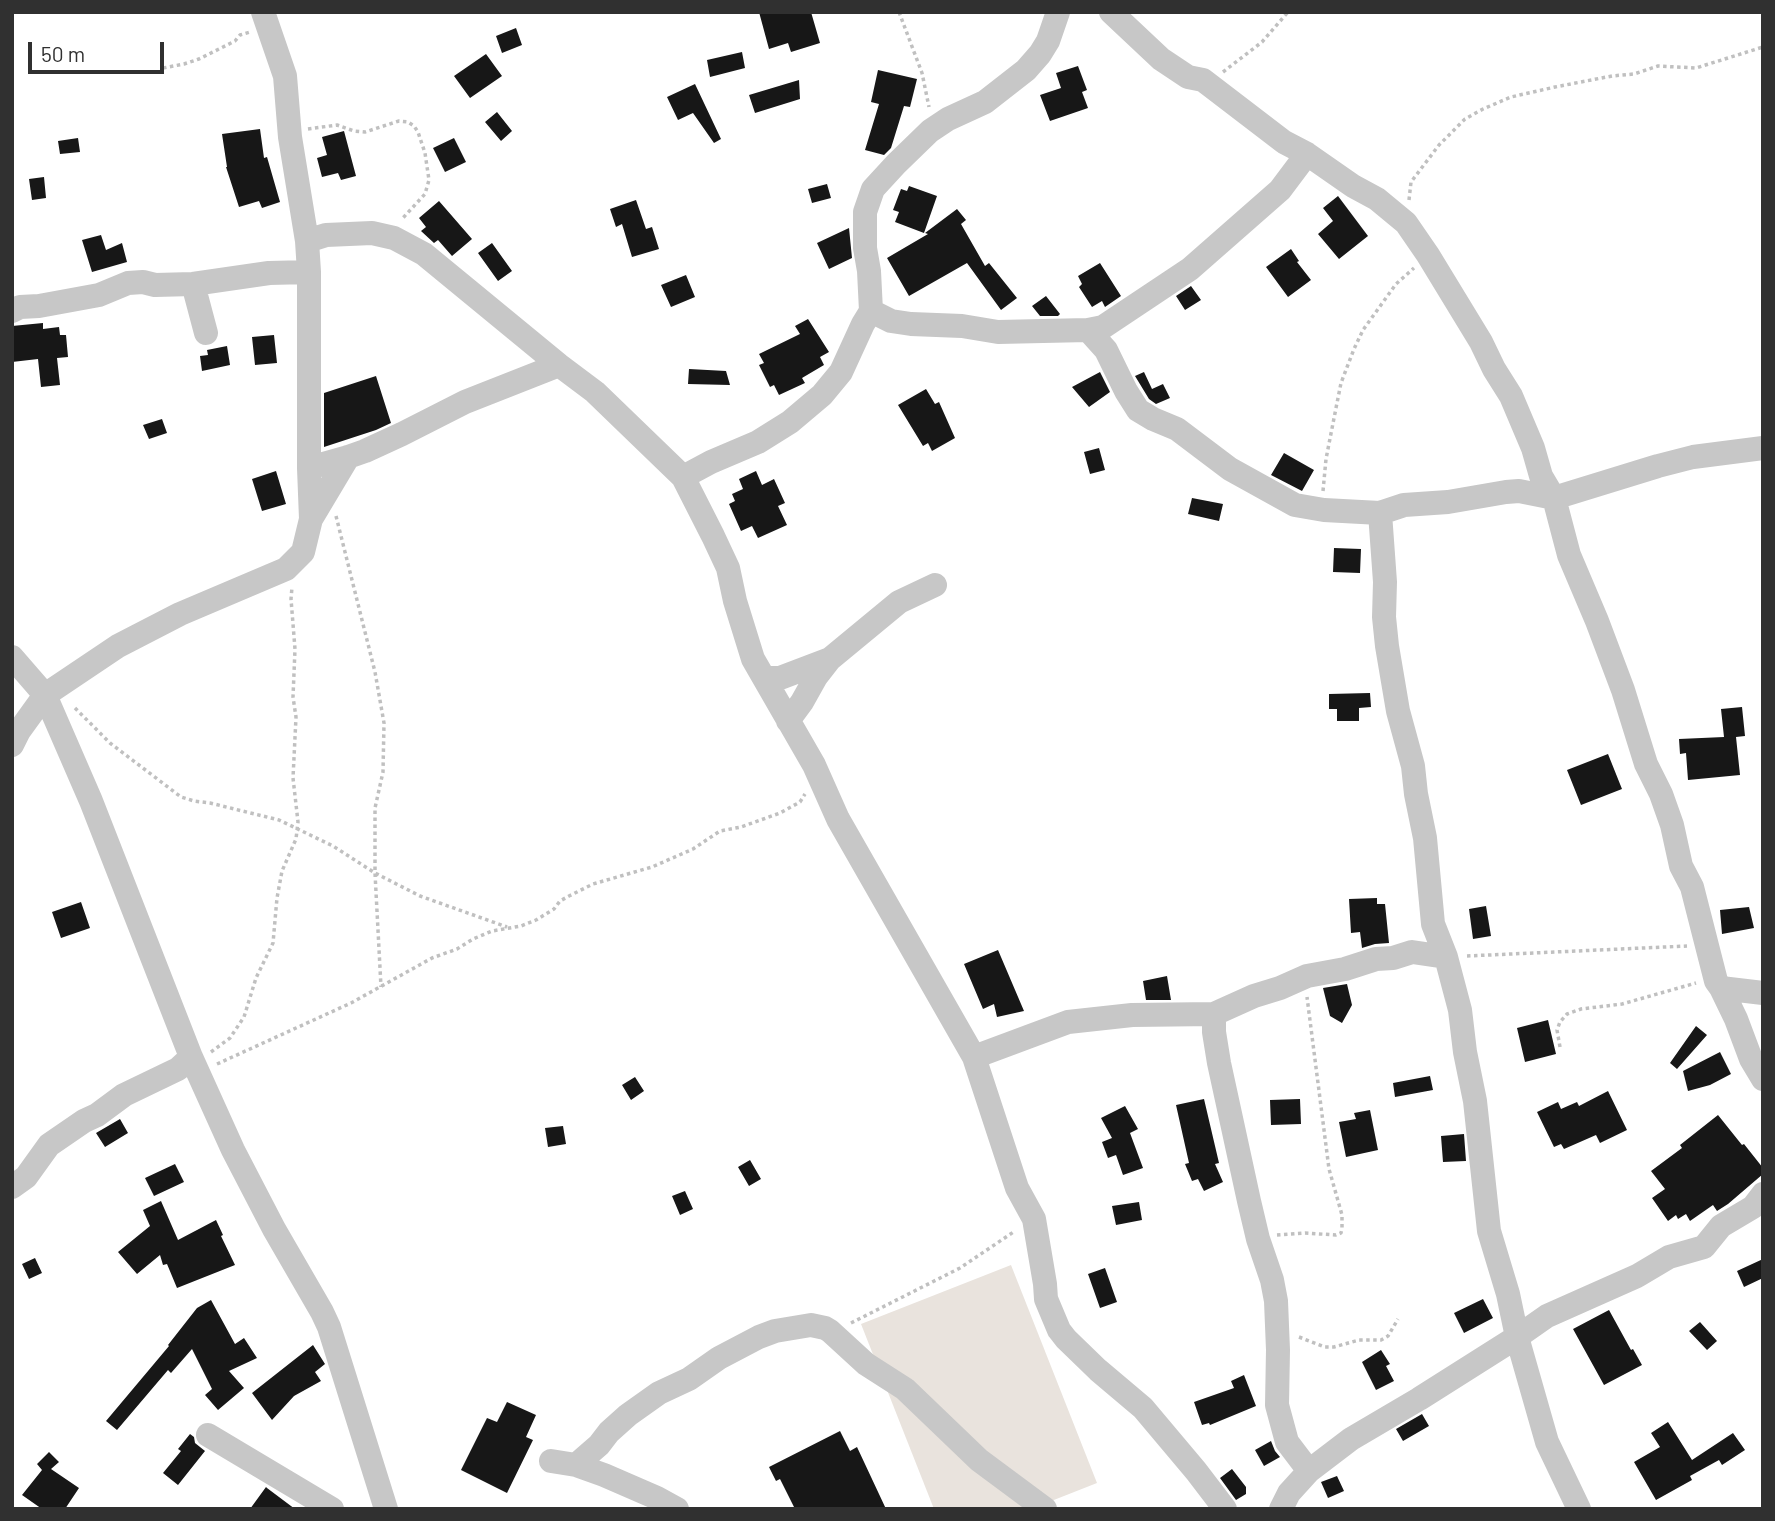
<!DOCTYPE html>
<style>
body{margin:0}
#map{position:relative;width:1775px;height:1521px;overflow:hidden;background:#fff;font-family:Barlow,sans-serif}
canvas{display:block}
.frame{position:absolute;inset:0;border:14px solid #303030;pointer-events:none}
.scale{position:absolute;left:28px;top:42px;width:136px;height:32px;box-sizing:border-box;border:4px solid #303030;border-top:0;padding-left:9px;font-size:21px;line-height:24px;white-space:nowrap;color:#303030;-webkit-text-stroke:5px #fff;paint-order:stroke}
</style>
<div id="map">
<canvas width="1775" height="1521"></canvas>
<div class="frame"></div>
<div class="scale">50 m</div>
</div>
<script>
const c = document.querySelector('canvas').getContext('2d');
c.lineJoin = 'round';
function fillPath(path, color) { c.fillStyle = color; c.fill(path, 'evenodd'); }
const toPath = rows => new Path2D(rows.map(r => 'M' + r).join(''));
function strokePath(path, color, width, dash) { c.strokeStyle = color; c.lineWidth = width; c.lineCap = dash ? 'butt' : 'round'; c.setLineDash(dash || []); c.stroke(path); }
fillPath(toPath([
 [1011,1265,1097,1483,1031,1509,934,1509,861,1324]
]), '#e9e3dd');
fillPath(toPath([
 [759,12,811,12,820,43,791,52,788,43,769,49],
 [516,28,522,45,502,53,496,36],
 [742,52,745,68,710,77,707,60],
 [486,54,502,76,470,98,454,76],
 [1078,66,1087,90,1082,92,1088,108,1050,121,1040,95,1061,88,1056,73],
 [878,70,917,79,910,107,904,106,891,148,884,155,865,150,879,104,871,102],
 [799,80,800,99,755,113,749,95],
 [695,84,721,139,714,143,693,113,678,120,667,97],
 [497,112,512,131,501,141,485,122],
 [260,129,264,158,267,157,280,202,262,208,259,201,239,207,226,167,227,167,222,134],
 [344,131,356,176,341,180,338,173,322,177,317,158,327,155,322,137],
 [78,138,80,152,60,154,58,141],
 [454,138,466,162,445,172,433,148],
 [44,177,46,198,32,200,29,179],
 [827,184,831,198,812,203,808,189],
 [909,186,937,196,924,233,895,222,899,212,893,210,901,189,907,191],
 [1338,196,1368,236,1339,259,1318,234,1333,221,1323,208],
 [636,200,646,229,652,227,659,249,632,257,622,224,616,227,610,209],
 [439,201,472,239,452,256,438,240,434,243,421,231,426,227,419,218],
 [957,209,966,220,961,224,985,266,989,263,1017,298,1001,310,967,263,909,296,887,258,928,234,925,233],
 [849,228,852,258,829,269,817,243],
 [101,235,106,250,122,243,127,262,92,272,82,240],
 [492,243,512,271,498,281,478,253],
 [1291,249,1299,261,1297,262,1311,280,1288,297,1266,267],
 [1100,263,1121,296,1105,307,1102,301,1092,307,1079,287,1082,284,1078,276],
 [686,275,695,297,671,307,661,285],
 [1191,286,1201,300,1185,310,1176,296],
 [1046,296,1060,314,1058,316,1040,316,1032,306],
 [808,319,829,352,820,357,824,365,802,378,805,383,779,395,774,385,770,387,759,365,764,363,759,354,800,334,795,326],
 [43,323,43,329,59,327,60,335,66,335,68,357,57,358,60,385,41,387,38,359,12,362,12,326],
 [274,335,277,363,255,365,252,337],
 [227,346,230,365,202,371,200,356,208,355,207,350],
 [689,369,726,371,730,385,688,384],
 [1100,372,1110,392,1089,407,1072,387],
 [1144,372,1152,389,1163,384,1170,398,1156,404,1149,399,1135,376],
 [376,376,391,423,376,430,324,447,324,393],
 [926,389,935,404,939,402,955,438,932,451,928,443,923,446,898,405],
 [162,419,167,433,149,439,143,425],
 [1099,448,1105,470,1090,474,1084,452],
 [1284,453,1314,470,1302,491,1271,475],
 [276,471,286,504,262,511,252,479],
 [756,471,762,485,774,479,785,503,778,506,787,525,758,538,752,526,741,531,729,504,735,501,732,494,743,489,739,479],
 [1192,498,1223,504,1219,521,1188,514],
 [1334,548,1361,549,1360,573,1333,572],
 [1370,693,1371,707,1359,708,1359,721,1337,721,1337,709,1329,709,1329,694],
 [1742,707,1745,736,1736,737,1740,775,1688,780,1686,753,1680,754,1679,739,1724,737,1721,709],
 [1608,754,1622,789,1581,805,1567,770],
 [1377,898,1377,904,1385,904,1389,943,1375,944,1362,948,1360,932,1351,933,1349,899],
 [81,902,90,928,61,938,52,912],
 [1486,906,1491,936,1473,939,1469,909],
 [1749,907,1754,928,1722,934,1720,910],
 [998,950,1024,1011,997,1017,994,1004,983,1009,964,964],
 [1167,976,1171,1000,1146,1000,1143,981],
 [1347,984,1352,1005,1342,1023,1330,1016,1323,988],
 [1548,1020,1556,1054,1525,1062,1517,1028],
 [1696,1026,1707,1035,1677,1069,1670,1063],
 [1720,1052,1731,1074,1710,1085,1688,1091,1683,1071],
 [1430,1076,1433,1090,1395,1097,1393,1083],
 [635,1077,644,1091,631,1100,622,1085],
 [1608,1091,1627,1130,1600,1143,1596,1135,1564,1149,1561,1144,1554,1147,1537,1112,1558,1102,1561,1109,1577,1102,1579,1106],
 [1204,1099,1219,1163,1215,1164,1223,1182,1204,1191,1198,1179,1192,1181,1185,1164,1189,1163,1176,1105],
 [1300,1099,1301,1124,1271,1125,1270,1100],
 [1125,1106,1138,1129,1130,1133,1143,1168,1123,1175,1116,1155,1108,1158,1102,1142,1112,1138,1101,1118],
 [1370,1110,1378,1150,1346,1157,1339,1122,1356,1119,1354,1113],
 [1718,1115,1742,1145,1744,1144,1763,1168,1763,1174,1728,1204,1717,1211,1713,1205,1690,1221,1686,1214,1678,1219,1676,1215,1668,1221,1652,1198,1665,1189,1651,1171,1682,1148,1680,1145],
 [120,1119,128,1133,105,1147,96,1133],
 [563,1126,566,1144,548,1147,545,1128],
 [1464,1134,1466,1161,1443,1162,1441,1136],
 [750,1160,761,1179,749,1186,738,1167],
 [175,1164,184,1182,154,1196,145,1178],
 [685,1191,693,1209,680,1215,672,1196],
 [161,1201,178,1240,216,1220,223,1235,221,1236,235,1265,177,1288,167,1264,163,1265,160,1255,137,1274,118,1252,150,1226,143,1210],
 [1139,1202,1142,1220,1116,1225,1112,1206],
 [35,1258,42,1273,29,1279,22,1264],
 [1763,1259,1763,1278,1744,1287,1737,1271],
 [1105,1268,1117,1302,1100,1308,1088,1274],
 [1483,1299,1493,1318,1464,1333,1454,1313],
 [211,1300,235,1344,244,1338,257,1358,229,1371,244,1388,218,1410,205,1395,212,1389,192,1349,171,1373,168,1370,117,1430,106,1421,169,1346,168,1345,197,1308],
 [1609,1310,1631,1350,1633,1349,1642,1365,1604,1385,1573,1329],
 [1700,1322,1717,1341,1707,1350,1689,1331],
 [313,1345,325,1364,315,1372,321,1381,294,1396,272,1420,252,1393],
 [1381,1350,1390,1364,1386,1366,1394,1381,1376,1390,1362,1362],
 [1244,1375,1256,1406,1210,1425,1209,1423,1202,1425,1194,1402,1234,1388,1231,1381],
 [507,1402,536,1415,526,1437,533,1440,507,1493,461,1470,487,1418,497,1422],
 [1422,1414,1429,1426,1403,1441,1396,1429],
 [1668,1422,1692,1460,1733,1433,1745,1450,1722,1465,1719,1460,1690,1476,1692,1480,1656,1500,1634,1462,1660,1447,1651,1433],
 [840,1431,850,1451,857,1447,886,1509,795,1509,780,1479,776,1481,769,1467],
 [190,1434,194,1437,195,1443,205,1451,178,1485,163,1473,181,1451,178,1449],
 [1271,1441,1275,1451,1280,1457,1264,1466,1255,1450],
 [49,1452,59,1462,51,1469,79,1488,65,1509,42,1509,22,1495,42,1470,37,1464],
 [1232,1469,1246,1487,1246,1494,1236,1500,1220,1478],
 [1337,1476,1344,1491,1328,1498,1321,1482],
 [266,1487,267,1488,295,1509,250,1509]
]), '#171717');
strokePath(toPath([
 [899,12,922,73,929,107],
 [163,68,184,64,199,59,235,41,240,35,250,32],
 [1223,72,1262,42,1288,12],
 [308,129,337,125,354,131,365,132,399,121,408,122,414,126,418,132,425,153,429,180,425,194,402,219],
 [1409,200,1411,182,1439,145,1465,119,1483,109,1511,97,1555,87,1612,76,1634,74,1658,66,1696,68,1763,47],
 [1323,491,1326,459,1336,408,1341,383,1354,349,1363,330,1396,284,1414,268],
 [336,516,375,672,384,723,383,772,375,808,375,873,381,987],
 [75,708,110,743,181,797,194,801,210,803,279,820,333,846,375,873,420,896,507,927],
 [1467,956,1687,946],
 [1560,1047,1557,1030,1560,1022,1567,1014,1581,1009,1622,1004,1696,983],
 [211,1052,230,1038,244,1017,256,978,273,943,277,898,282,871,296,839,298,822,293,778,296,717,293,697,295,649,291,599,292,587],
 [217,1064,351,1003,432,958,457,949,473,939,492,931,521,926,536,920,554,909,560,901,569,896,593,884,652,867,693,849,720,831,741,827,780,813,800,802,805,794],
 [1277,1235,1305,1233,1336,1235,1341,1233,1342,1228,1342,1215,1329,1169,1307,997],
 [851,1323,960,1268,1015,1231],
 [1299,1337,1325,1347,1334,1347,1359,1340,1381,1340,1388,1336,1398,1319]
]), '#c0c0c0', 3.5, [3.5, 3.5]);
strokePath(toPath([
 [1111,12,1161,59,1188,77,1203,80,1284,142,1307,154,1353,186,1377,199,1406,223,1428,255,1481,342,1494,369,1511,396,1533,448,1541,476,1554,498,1569,555,1597,621,1623,690,1646,764,1661,794,1672,825,1681,866,1692,887,1716,981,1721,988,1736,1019,1751,1059,1763,1079],
 [307,241,326,235,372,233,394,238,424,254,559,365,595,392,683,477,713,536,728,568,735,601,753,659,814,765,838,819,974,1057,1017,1188,1034,1219,1045,1284,1046,1299,1059,1330,1066,1339,1098,1370,1143,1408,1196,1471,1225,1509],
 [193,284,206,333],
 [12,311,20,307,39,306,99,295,128,283,143,282,155,285,193,284,269,273,309,272],
 [871,311,891,321,911,324,962,326,998,332,1088,330,1106,350,1126,391,1138,410,1153,419,1177,429,1230,469,1295,505,1324,510,1380,513],
 [1088,330,1103,327,1190,269,1280,190,1307,154],
 [309,468,348,457,365,451,402,434,465,402,559,365],
 [683,477,711,462,758,442,790,422,822,395,841,372,863,324,871,311,869,271,865,248,865,212,873,189,896,164,930,131,948,119,985,102,1026,70,1040,54,1048,41,1058,12],
 [311,519,348,457],
 [12,657,45,695,91,801,191,1057,233,1150,274,1229,322,1312,329,1327,386,1509],
 [765,678,780,678,830,659,899,602,935,585],
 [788,721,802,702,816,677,830,659],
 [12,745,19,731,45,695,118,646,180,614,286,569,303,552,311,519,309,468,309,272,307,241,290,137,285,76,263,12],
 [1721,988,1763,993],
 [974,1057,1068,1022,1132,1015,1214,1014],
 [12,1187,26,1177,49,1145,84,1121,97,1115,124,1095,178,1069,191,1057],
 [208,1435,332,1509],
 [551,1461,576,1465,604,1475,657,1498,677,1509],
 [576,1465,599,1445,609,1432,628,1415,659,1393,689,1379,719,1358,759,1337,775,1331,811,1325,825,1328,830,1331,866,1364,905,1389,979,1460,1045,1509],
 [1309,1471,1287,1442,1277,1405,1278,1350,1276,1301,1272,1280,1258,1239,1249,1201,1219,1063,1214,1032,1214,1014,1254,996,1280,988,1307,976,1345,969,1376,959,1393,958,1412,952,1446,957],
 [1281,1509,1289,1493,1309,1471,1351,1439,1419,1399,1517,1337,1547,1316,1637,1276,1669,1257,1704,1247,1721,1226,1753,1207,1763,1194],
 [1579,1509,1547,1442,1517,1337,1508,1294,1489,1231,1475,1101,1465,1052,1460,1010,1446,957,1433,924,1425,838,1416,794,1413,766,1398,711,1387,646,1384,617,1385,582,1380,513,1404,505,1448,502,1506,492,1519,491,1554,498,1658,466,1693,457,1763,448]
]), '#c7c7c7', 24);
</script>
